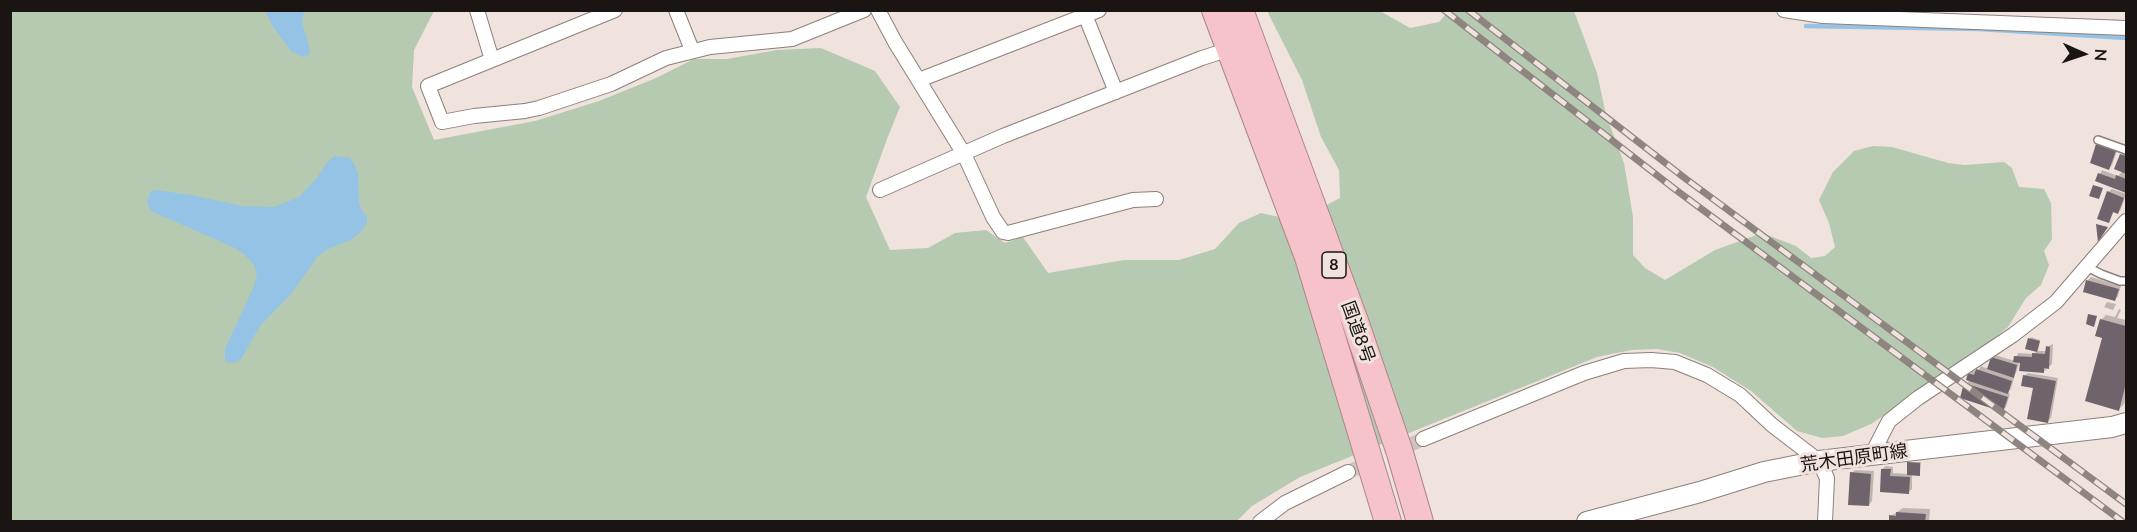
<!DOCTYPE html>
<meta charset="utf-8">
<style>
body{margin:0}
#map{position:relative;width:2137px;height:532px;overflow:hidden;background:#f0e2dc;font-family:Lato,sans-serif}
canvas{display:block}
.frame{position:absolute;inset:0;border:12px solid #1a1513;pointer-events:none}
.north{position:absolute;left:2053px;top:24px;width:60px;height:60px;-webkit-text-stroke:4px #f0e2dc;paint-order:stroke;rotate:93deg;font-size:16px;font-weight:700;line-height:24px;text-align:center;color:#1a1513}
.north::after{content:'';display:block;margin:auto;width:21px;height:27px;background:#1a1513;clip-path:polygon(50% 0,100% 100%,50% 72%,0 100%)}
</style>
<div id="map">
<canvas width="2137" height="532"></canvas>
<div class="frame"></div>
<div class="north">N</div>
</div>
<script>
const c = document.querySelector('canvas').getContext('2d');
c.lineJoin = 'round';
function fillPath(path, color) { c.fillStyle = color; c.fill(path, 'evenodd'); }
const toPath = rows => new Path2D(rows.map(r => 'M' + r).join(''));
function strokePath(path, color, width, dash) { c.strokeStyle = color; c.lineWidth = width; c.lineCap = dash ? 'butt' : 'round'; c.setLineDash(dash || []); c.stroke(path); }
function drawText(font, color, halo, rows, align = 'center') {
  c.font = font + ' Lato,"Noto Sans JP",sans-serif'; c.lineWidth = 6; c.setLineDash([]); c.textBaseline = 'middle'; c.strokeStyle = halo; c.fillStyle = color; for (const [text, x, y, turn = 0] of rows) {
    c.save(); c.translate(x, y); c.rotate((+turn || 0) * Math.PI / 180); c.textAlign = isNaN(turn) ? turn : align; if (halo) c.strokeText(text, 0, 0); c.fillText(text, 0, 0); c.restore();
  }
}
fillPath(toPath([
 [10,11,434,11,414,50,412,87,434,140,535,121,599,101,656,78,694,59,727,59,777,50,821,48,875,71,900,107,887,139,866,197,890,250,928,248,955,233,986,230,1005,243,1023,237,1048,273,1124,260,1179,260,1215,249,1239,223,1261,213,1297,221,1340,198,1339,170,1321,137,1302,80,1267,11,1380,11,1410,28,1439,22,1449,11,1574,11,1597,73,1606,115,1624,163,1633,217,1633,255,1645,268,1665,280,1715,250,1762,233,1796,246,1811,258,1825,256,1835,247,1829,223,1819,200,1833,172,1854,151,1873,146,1892,147,1948,163,1965,165,2004,162,2012,168,2019,187,2044,189,2051,203,2052,239,2044,251,2049,265,2041,285,2026,298,2008,327,1969,358,1871,424,1843,436,1822,438,1797,431,1751,391,1713,367,1680,353,1657,349,1632,350,1597,357,1300,477,1252,506,1237,521,11,521]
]), '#b5cab0');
fillPath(toPath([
 [265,11,304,11,302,22,309,46,310,53,307,56,303,57,291,51,274,28],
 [336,156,350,158,355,166,358,173,359,203,362,211,367,216,367,223,360,233,350,240,326,250,318,256,292,293,260,326,241,359,234,363,227,362,225,360,225,349,254,286,257,275,254,265,245,255,235,248,151,211,147,203,150,192,155,190,191,195,242,206,274,207,299,197,316,179,329,160]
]), '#95c3e5');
fillPath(toPath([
 [2101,142,2118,148,2112,165,2109,168,2097,145],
 [2123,153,2126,155,2126,172,2124,174,2126,175,2126,191,2097,180,2102,170,2118,176,2123,171,2116,168],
 [2112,189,2126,194,2121,209,2118,212,2114,211,2109,221,2108,192],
 [2091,277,2121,286,2118,296,2115,300,2085,291,2088,280],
 [2107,302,2116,304,2113,310,2104,307],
 [2119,309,2121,310,2117,318,2126,320,2126,394,2124,404,2119,409,2101,320,2106,315,2115,317],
 [2031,337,2040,340,2038,351,2047,351,2047,347,2053,344,2052,364,2044,371,2020,360,2016,373,2012,377,2014,378,2011,389,2007,393,2010,394,2006,407,2003,410,1966,384,1970,380,1970,374,1973,370,1977,372,1981,366,1989,369,1992,358,1995,355,2015,361,2018,353,2034,354,2038,350,2027,348],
 [2028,373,2058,378,2051,418,2047,422,2035,387,2024,376],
 [1910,462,1921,462,1920,473,1912,474,1912,489,1908,492,1882,469,1886,466,1893,467,1893,473,1908,474],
 [1855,470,1874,471,1872,501,1869,505,1852,473],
 [1903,508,1930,509,1929,522,1890,522,1891,516]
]), '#0003');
strokePath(toPath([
 [1806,26,1980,29,2126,38]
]), '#95c3e5', 4.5);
fillPath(toPath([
 [2096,144,2116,151,2109,170,2090,163],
 [2120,154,2126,156,2126,174,2114,169],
 [2098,173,2115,179,2116,175,2126,179,2126,193,2095,181],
 [2093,185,2103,188,2099,199,2089,196],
 [2107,191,2124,198,2118,214,2113,212,2109,223,2097,219],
 [2096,224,2108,227,2098,242],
 [2086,280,2119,289,2115,301,2083,292],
 [2088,314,2097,316,2094,327,2086,324],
 [2100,319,2126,326,2126,383,2119,411,2085,401,2102,338,2095,336],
 [2028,338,2040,341,2037,352,2025,349],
 [2046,346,2050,347,2049,369,2044,368,2044,373,2019,371,2020,363,2013,362,2014,356,2032,357,2032,353,2045,354],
 [1991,357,2017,365,2014,378,1987,369],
 [1976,369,2012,381,2008,394,1966,380,1968,373,1974,375],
 [2023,375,2056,381,2048,423,2027,419,2033,388,2021,386],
 [1964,383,2008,397,2003,412,1960,398],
 [1907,462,1920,463,1920,476,1907,475],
 [1881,469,1891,469,1890,476,1910,477,1909,494,1880,492],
 [1850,472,1871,474,1869,506,1848,505],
 [1896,512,1926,514,1925,522,1889,522,1889,515,1896,516]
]), '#6f646c');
strokePath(toPath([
 [1348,472,1423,439]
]), '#d0c3be', 14, [14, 7]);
const lane = toPath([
 [2098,140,2126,150],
 [2087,267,2101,274,2120,281,2126,281]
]);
const street = toPath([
 [477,10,492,60],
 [615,10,428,86,442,122,474,116,525,111,539,108,611,84,666,58,710,47,792,39,864,10],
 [676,10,692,50],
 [878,10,895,42,964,154,993,217,1003,232,1008,233,1133,200,1156,199],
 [1083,10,1116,92],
 [1784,10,1823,16,2126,28],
 [919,80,1099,10],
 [880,190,1003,136,1202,58,1230,49],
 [1423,439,1584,373,1624,361,1651,360,1675,362,1707,375,1740,395,1772,425,1819,461,1827,478,1825,522],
 [1872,454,1889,421,1918,398,2013,335,2056,302,2126,221],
 [1260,522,1285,503,1348,472]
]);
const secondary = toPath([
 [1587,522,1700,492,1764,472,1819,461,2112,427,2126,423]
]);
const highway = toPath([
 [1215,10,1308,257,1388,522],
 [1240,10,1355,321,1400,453,1420,522]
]);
strokePath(lane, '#8c807a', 10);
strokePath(street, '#8c807a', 16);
strokePath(secondary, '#8c807a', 22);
strokePath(highway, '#aa868a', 28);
strokePath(lane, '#fff', 7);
strokePath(street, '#fff', 14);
strokePath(secondary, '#fff', 20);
strokePath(highway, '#f7c3ca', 26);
const rail = toPath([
 [1444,10,1676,190,2123,522],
 [1468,10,1686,179,2126,504]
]);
strokePath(rail, '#8e8480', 7);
strokePath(rail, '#f0e2dc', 4.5, [14]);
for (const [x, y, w] of [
 [1334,265,24]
]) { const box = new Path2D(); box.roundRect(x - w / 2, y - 13, w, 26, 4.5); c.fillStyle = '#f0e2dc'; c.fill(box); strokePath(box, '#1a1513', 1.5); }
drawText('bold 16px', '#1a1513', null, [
 ["8",1334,265]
]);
drawText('18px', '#1a1513', '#f0e2dc', [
 ["国道8号",1358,332,70],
 ["荒木田原町線",1854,458,-8]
]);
</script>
